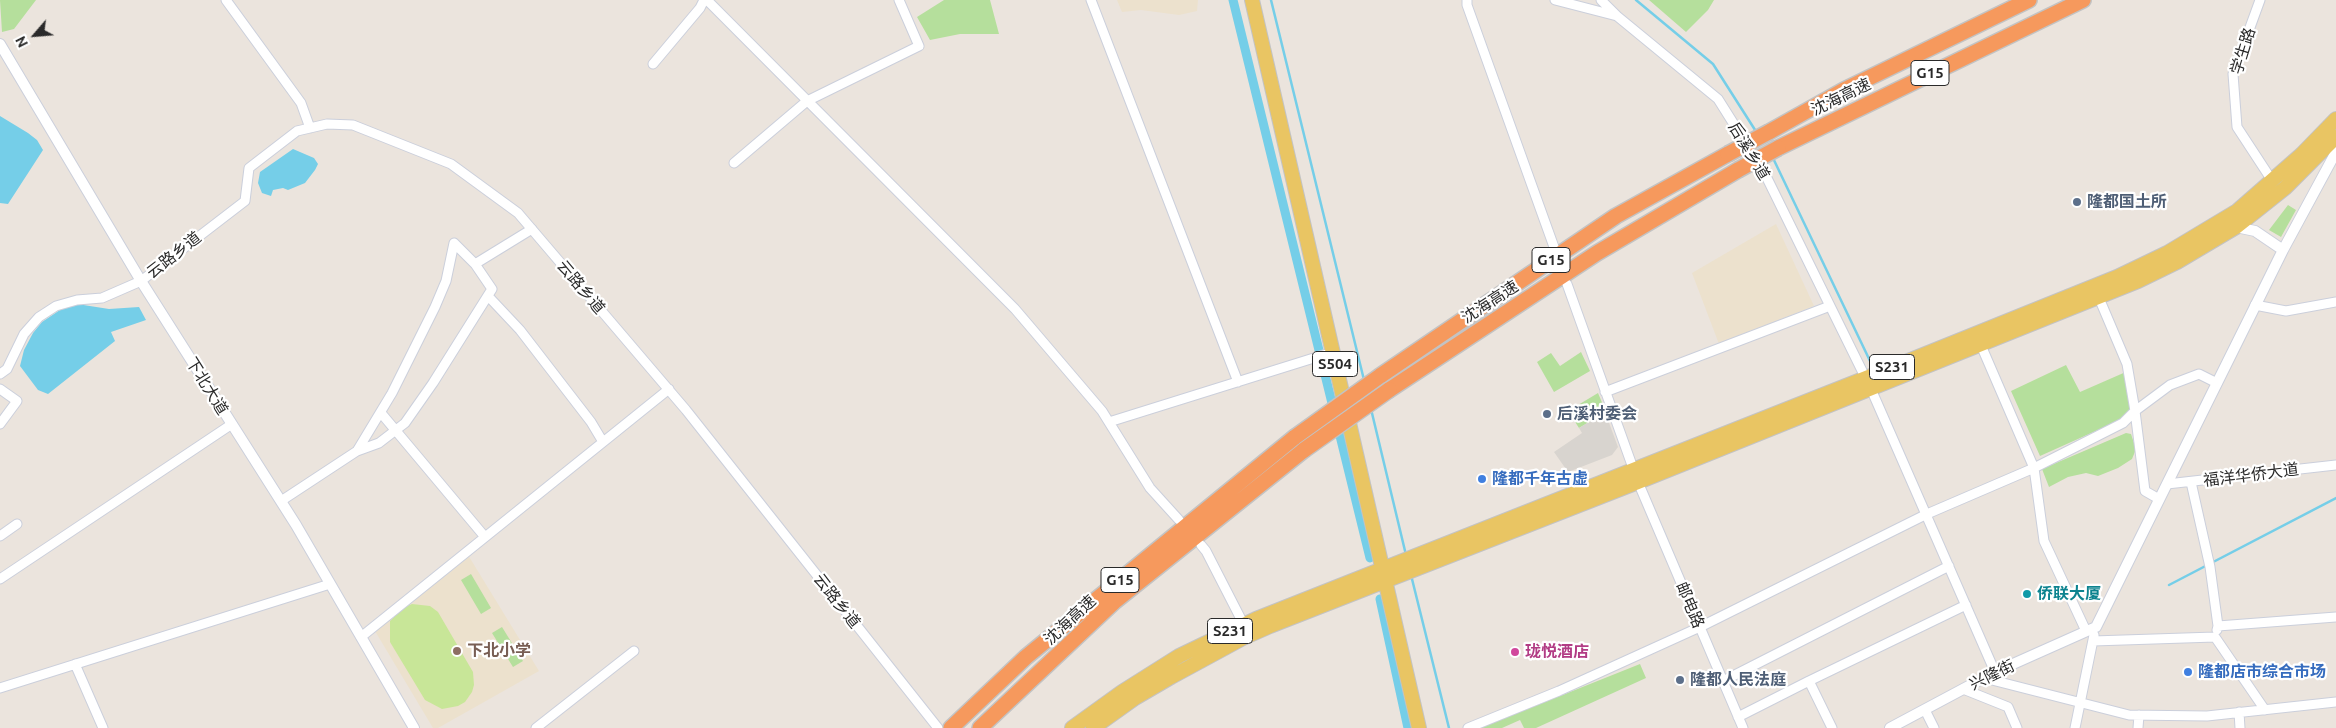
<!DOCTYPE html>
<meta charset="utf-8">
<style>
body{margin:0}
#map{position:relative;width:2336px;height:728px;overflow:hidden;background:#ebe4dd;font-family:Ubuntu,sans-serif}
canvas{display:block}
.north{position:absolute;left:10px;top:10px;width:50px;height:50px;-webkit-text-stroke:4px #fff;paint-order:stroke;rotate:243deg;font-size:14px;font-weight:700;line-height:20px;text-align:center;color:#2a2a2a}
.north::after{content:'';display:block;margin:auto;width:18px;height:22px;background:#2a2a2a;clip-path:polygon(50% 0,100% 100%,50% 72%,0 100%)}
</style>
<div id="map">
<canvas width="2336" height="728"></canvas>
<div class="north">N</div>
</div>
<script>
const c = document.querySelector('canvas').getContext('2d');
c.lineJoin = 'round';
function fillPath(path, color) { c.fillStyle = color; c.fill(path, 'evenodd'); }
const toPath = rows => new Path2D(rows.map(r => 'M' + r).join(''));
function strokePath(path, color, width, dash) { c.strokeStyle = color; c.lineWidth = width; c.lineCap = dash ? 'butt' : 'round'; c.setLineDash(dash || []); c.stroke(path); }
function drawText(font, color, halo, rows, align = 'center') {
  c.font = font + ' Ubuntu,"Noto Sans SC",sans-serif'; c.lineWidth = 4.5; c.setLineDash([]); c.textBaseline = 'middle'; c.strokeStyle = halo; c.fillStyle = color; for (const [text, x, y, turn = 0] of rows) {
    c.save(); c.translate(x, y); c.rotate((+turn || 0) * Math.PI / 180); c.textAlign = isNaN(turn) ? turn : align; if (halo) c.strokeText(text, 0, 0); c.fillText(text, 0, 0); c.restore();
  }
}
fillPath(toPath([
 [1117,0,1198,0,1197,11,1179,15,1141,10,1122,12],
 [1776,224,1814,306,1719,344,1692,273],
 [468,555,539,671,438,728,433,728,375,631]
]), '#ece1cd');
fillPath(toPath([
 [0,0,36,0,14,29,2,32],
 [944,0,990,0,999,34,960,34,930,40,917,17],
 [1649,0,1714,0,1708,10,1686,32],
 [2288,205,2296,210,2281,237,2269,230],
 [1581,352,1590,371,1554,392,1537,362,1551,353,1560,366],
 [2066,365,2080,392,2128,371,2130,412,2127,417,2040,456,2011,391],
 [1598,393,1606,412,1579,428,1568,411],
 [2126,433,2131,434,2136,449,2132,459,2118,468,2098,476,2086,473,2068,477,2049,487,2042,469],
 [471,574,491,608,481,614,461,580],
 [502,627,523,661,513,667,492,633],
 [1640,664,1646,678,1536,728,1524,728,1520,720,1502,728,1480,728]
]), '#b5df9c');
fillPath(toPath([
 [412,604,430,606,438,612,473,672,474,685,472,692,465,702,458,706,442,709,425,700,390,642,390,621,403,608]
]), '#c8e698');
fillPath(toPath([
 [1605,412,1618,447,1612,455,1568,472,1554,452,1582,433,1579,428]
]), '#d8d4cf');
fillPath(toPath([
 [0,116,28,133,37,140,43,150,8,204,0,203],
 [293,149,314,158,318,164,315,170,305,183,288,190,283,188,273,190,271,196,262,193,258,183,260,172],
 [77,304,109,309,139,307,146,320,111,332,115,341,48,394,38,390,20,366,24,350,33,333,42,322,60,310]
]), '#75cee8');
strokePath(toPath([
 [1271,0,1364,380],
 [1636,0,1713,64,1757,133],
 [1772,156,1871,363],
 [1371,409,1406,555],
 [1411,575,1449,728],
 [2169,585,2336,498]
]), '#75cee8', 2.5);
strokePath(toPath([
 [1233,0,1370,558],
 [1380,599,1408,728]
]), '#75cee8', 9);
const minor = toPath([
 [226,0,301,103,310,128],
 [707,0,1015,309,1102,411,1150,488,1179,520],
 [1091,0,1238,382],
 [1467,0,1467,5,1554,247],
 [1555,0,1617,16,1718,99,1764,172,1871,389,1995,672],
 [1601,0,1617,16],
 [2260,0,2233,74,2237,127,2273,182],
 [653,64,700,8,704,0],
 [734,163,807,101,919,46,899,0],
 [1560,265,1560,266],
 [1567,284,1638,482,1743,728],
 [488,296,520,330,591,422,603,442],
 [2099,298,2127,364,2135,411,2145,491,2159,499],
 [2255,305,2286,311,2336,302],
 [1980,343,2034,468,2044,541,2086,631],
 [0,374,7,369,24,334,39,317,56,306,77,300,102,298,141,281,245,201,249,168,297,131,327,124,353,125,451,164,518,213,686,410,938,728],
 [0,389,17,401,0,424],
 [1605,392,1830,306],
 [381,413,485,537],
 [1109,422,1333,352],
 [357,451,379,443,405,423,433,383,492,289,475,264],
 [2191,482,2210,567,2218,626],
 [2167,484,2336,465],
 [281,501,357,451,392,393,435,307,446,281,454,243,475,264,532,229],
 [0,536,17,524],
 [1201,545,1206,551,1244,625],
 [0,579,232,424],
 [2217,630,2218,626,2336,617],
 [361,637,669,389],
 [2093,641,2215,637,2265,710],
 [75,664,103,728],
 [1984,678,2129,715,2207,716,2336,702],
 [1723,681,1949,566],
 [1809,681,1966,605],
 [0,688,330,584],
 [1963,689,2008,707,2017,728],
 [1925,710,1934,728],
 [2239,712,2240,728],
 [1738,717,1809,681,1832,728],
 [536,728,634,651],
 [1468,728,1559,691,1700,627,1927,514,2034,468,2123,423,2135,411,2170,385,2199,374,2217,383],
 [2075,728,2094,635],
 [2138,728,2139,715]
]);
const tertiary = toPath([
 [0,44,141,281,296,525,414,728],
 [2236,227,2255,231,2283,250],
 [1890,728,1995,672,2096,627,2283,250,2336,152]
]);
const primary = toPath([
 [1252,0,1419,728],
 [1072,728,1122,692,1179,656,1256,619,1866,378,2117,277,2167,253,2237,211,2302,154,2336,119],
 [1093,728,1135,698,1171,677,1243,638,1270,626,1638,482,2138,281,2177,262,2236,227,2285,188,2336,137]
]);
const motorway = toPath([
 [1769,132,1844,90,2029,0],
 [1778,148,2083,0],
 [1380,376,1616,216,1728,154],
 [1389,390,1597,253,1738,170],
 [951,728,1026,657,1295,437],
 [980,728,1114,602,1304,450]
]);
strokePath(minor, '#cbcfdb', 11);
strokePath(tertiary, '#cbcfdb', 12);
strokePath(primary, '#c3c3c3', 16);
strokePath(motorway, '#c3c3c3', 18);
strokePath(minor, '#fff', 9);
strokePath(tertiary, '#fff', 10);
strokePath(primary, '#e9c563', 14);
strokePath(motorway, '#f6995d', 15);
const motorwayBridge = toPath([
 [1728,154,1769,132],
 [1738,170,1778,148],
 [1295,437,1380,376],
 [1304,450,1389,390]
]);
strokePath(motorwayBridge, '#c3c3c3', 18, []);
strokePath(motorwayBridge, '#f6995d', 15);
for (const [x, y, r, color] of [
 [2077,202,5,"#5c6f8a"],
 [1547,414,5,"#5c6f8a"],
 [1482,479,5,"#3f7fe0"],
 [2027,594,5,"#0f9aa8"],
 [457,651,5,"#8d6e63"],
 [1515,652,5,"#d1479c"],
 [2188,672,5,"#3f7fe0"],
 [1680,680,5,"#5c6f8a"]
]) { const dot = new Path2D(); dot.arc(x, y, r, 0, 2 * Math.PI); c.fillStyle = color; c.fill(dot); strokePath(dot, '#fff', 2); }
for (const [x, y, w] of [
 [1930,73,38],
 [1551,260,38],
 [1335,364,45],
 [1892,367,45],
 [1120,580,38],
 [1230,631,45]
]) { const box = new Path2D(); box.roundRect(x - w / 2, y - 12.5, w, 25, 4); c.fillStyle = '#fff'; c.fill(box); strokePath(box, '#2a2a2a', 1); }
drawText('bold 15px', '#2a2a2a', null, [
 ["G15",1930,73],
 ["G15",1551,260],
 ["S504",1335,364],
 ["S231",1892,367],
 ["G15",1120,580],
 ["S231",1230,631]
]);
drawText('16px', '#2a2a2a', '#fff', [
 ["学生路",2243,51,-73],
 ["沈海高速",1841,97,-26],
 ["后溪乡道",1749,151,59],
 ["云路乡道",174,255,-38],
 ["云路乡道",581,287,50],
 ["沈海高速",1490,302,-33],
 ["下北大道",207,386,58],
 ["福洋华侨大道",2251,475,-7],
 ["云路乡道",837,601,52],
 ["邮电路",1690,605,67],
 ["沈海高速",1070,620,-43],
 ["兴隆街",1992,675,-26]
]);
drawText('bold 16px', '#4e5e75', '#fff', [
 ["隆都国土所",2087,202],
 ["后溪村委会",1557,414],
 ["隆都人民法庭",1690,680]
], 'left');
drawText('bold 16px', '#366cbe', '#fff', [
 ["隆都千年古虚",1492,479],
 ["隆都店市综合市场",2198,672]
], 'left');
drawText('bold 16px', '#0d838f', '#fff', [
 ["侨联大厦",2037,594]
], 'left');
drawText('bold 16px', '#785e54', '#fff', [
 ["下北小学",467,651]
], 'left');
drawText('bold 16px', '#b23c85', '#fff', [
 ["珑悦酒店",1525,652]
], 'left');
</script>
